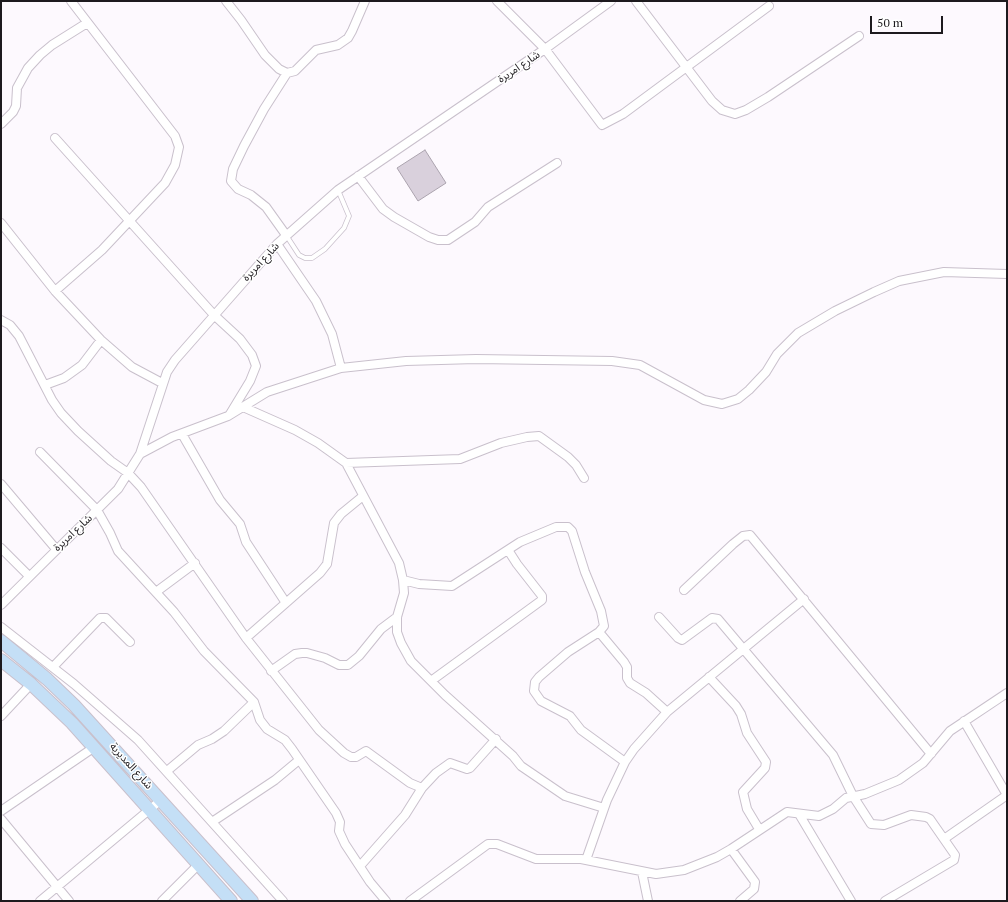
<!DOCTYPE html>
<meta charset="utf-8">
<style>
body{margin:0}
#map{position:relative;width:1008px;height:902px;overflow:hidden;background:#fdf9fe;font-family:"PT Serif",serif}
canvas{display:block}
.frame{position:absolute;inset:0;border:2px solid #1d1a1e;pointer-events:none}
.scale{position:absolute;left:870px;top:16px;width:73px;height:18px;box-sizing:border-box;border:2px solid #1d1a1e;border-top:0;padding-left:5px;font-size:12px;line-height:14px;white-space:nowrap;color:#1d1a1e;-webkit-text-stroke:3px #fff;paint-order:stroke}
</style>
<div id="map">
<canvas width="1008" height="902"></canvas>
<div class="frame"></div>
<div class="scale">50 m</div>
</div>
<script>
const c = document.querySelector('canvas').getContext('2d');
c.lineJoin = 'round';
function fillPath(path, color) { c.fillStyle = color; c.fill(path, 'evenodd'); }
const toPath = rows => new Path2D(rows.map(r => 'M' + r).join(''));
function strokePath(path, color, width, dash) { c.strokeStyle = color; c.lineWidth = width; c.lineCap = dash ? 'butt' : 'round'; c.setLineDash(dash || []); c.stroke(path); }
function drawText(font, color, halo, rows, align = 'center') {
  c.font = font + ' "PT Serif","Noto Sans Arabic",serif'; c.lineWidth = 3; c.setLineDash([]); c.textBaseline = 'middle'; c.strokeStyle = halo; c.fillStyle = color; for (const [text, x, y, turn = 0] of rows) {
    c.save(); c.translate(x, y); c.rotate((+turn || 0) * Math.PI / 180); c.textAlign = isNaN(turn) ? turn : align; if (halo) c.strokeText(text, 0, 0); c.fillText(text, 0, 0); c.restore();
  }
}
const building = toPath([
 [425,150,446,183,418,201,397,168,425,150]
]);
fillPath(building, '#d9d0dc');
strokePath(building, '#aba3ae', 1);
const lane = toPath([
 [286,235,299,255,305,258,312,258,325,249,344,228,349,216,338,190]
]);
const street = toPath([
 [226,1,241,20,265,55,279,69,287,73,295,71,316,50,338,45,348,38,352,31,365,1],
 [497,1,545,49,602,125,623,114,769,6],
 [636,1,712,101,722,110,735,114,746,110,768,97,859,36],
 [1,124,13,112,16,106,17,88,28,68,40,55,52,45,87,23],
 [55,138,214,315,240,339,252,355,256,366,250,381,230,414],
 [358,176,383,209,394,217,429,237,438,240,448,240,475,222,488,207,557,163],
 [1,223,55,291,101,340,132,367,162,383],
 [286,235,266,207,251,195,238,189,231,181,233,169,244,146,264,109,287,73],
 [277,244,316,301,332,334,341,368],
 [55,291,102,250,165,183,175,165,179,147,175,136,71,1],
 [1,320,10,325,19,336,52,400,61,413,78,431,111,461,128,473,141,487,246,638,319,730,344,753,351,757,356,757,366,751,410,783,422,788],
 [45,385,64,378,82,365,101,340],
 [243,407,295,430,318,443,346,463,399,563,403,580,404,593,397,617,397,632,401,643,411,661,445,695,513,756,521,766,565,796,604,808],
 [182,434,220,500,240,524,246,542,286,603],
 [40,452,97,510,110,533,118,551,174,612,204,651,254,702,260,720,267,729,285,740,292,749,336,813,340,822,339,831,345,844,370,882,386,901],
 [140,454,172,437,228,416,267,392,341,368,406,361,476,359,612,361,640,365,704,400,722,404,738,399,749,390,766,372,777,354,798,333,835,311,874,292,899,281,944,272,1007,274],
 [346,463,460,459,501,443,527,437,539,436,568,457,576,465,584,478],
 [1,484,56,549],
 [1,548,29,576],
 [403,580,419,584,452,586,520,542,556,527,568,527,572,531,585,572,601,611,604,626,599,632,568,652,539,677,535,682,534,691,541,701,570,716,581,730,625,762],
 [684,590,733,544,743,536,750,535,931,754],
 [156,592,195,563],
 [1,605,118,489,140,454,167,372,175,360,277,244,338,190,545,49,611,1],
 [659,617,678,638,682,640,712,618,718,619,833,755,853,796,871,824,884,825,911,815,926,817,930,819,955,855,954,860,885,901],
 [1,627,74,684,138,740,283,901],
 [599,632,624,662,627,667,627,678,630,683,646,693,667,712],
 [246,638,320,573,327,564,334,523,341,514,363,496],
 [53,667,100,618,106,618,130,642],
 [271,671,295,654,302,653,307,653,325,658,339,665,348,665,359,656,381,629,397,617],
 [709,677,736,706,741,714,747,733,766,762,765,768,743,792,747,809,759,829],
 [431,681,542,600,542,596,517,564,508,550],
 [1,716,31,684],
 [964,721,1007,795],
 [167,771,198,745,212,739,224,731,254,702],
 [1,811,93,748],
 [799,814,851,901],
 [1,819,69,901],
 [212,822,275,780,299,760],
 [944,839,1007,795],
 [731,849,755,882,754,889,740,901],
 [586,860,607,800,625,762,634,749,667,712,804,599],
 [360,866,405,815,422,788,436,773,450,763,467,769,470,768,496,739],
 [642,872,648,901],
 [40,901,161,800],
 [162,901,198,865],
 [410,901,488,844,497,844,536,859,581,859,656,874,684,870,717,857,731,849,787,812,819,816,833,809,846,798,865,794,899,780,923,763,950,731,1007,693]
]);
const secondary = toPath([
 [1,641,47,679,74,705,252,901],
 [1,660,31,684,72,723,231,901]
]);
strokePath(lane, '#c9c0cc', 5.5);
strokePath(street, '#c9c0cc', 10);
strokePath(secondary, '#c9c0cc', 14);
strokePath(lane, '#fff', 4);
strokePath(street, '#fff', 8);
strokePath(secondary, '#c4dff6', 12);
drawText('11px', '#1d1a1e', '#fff', [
 ["شارع امريرة",519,67,-34],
 ["شارع امريرة",261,262,-47],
 ["شارع امريرة",73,533,-43],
 ["شارع المديرية",131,766,48]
]);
</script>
